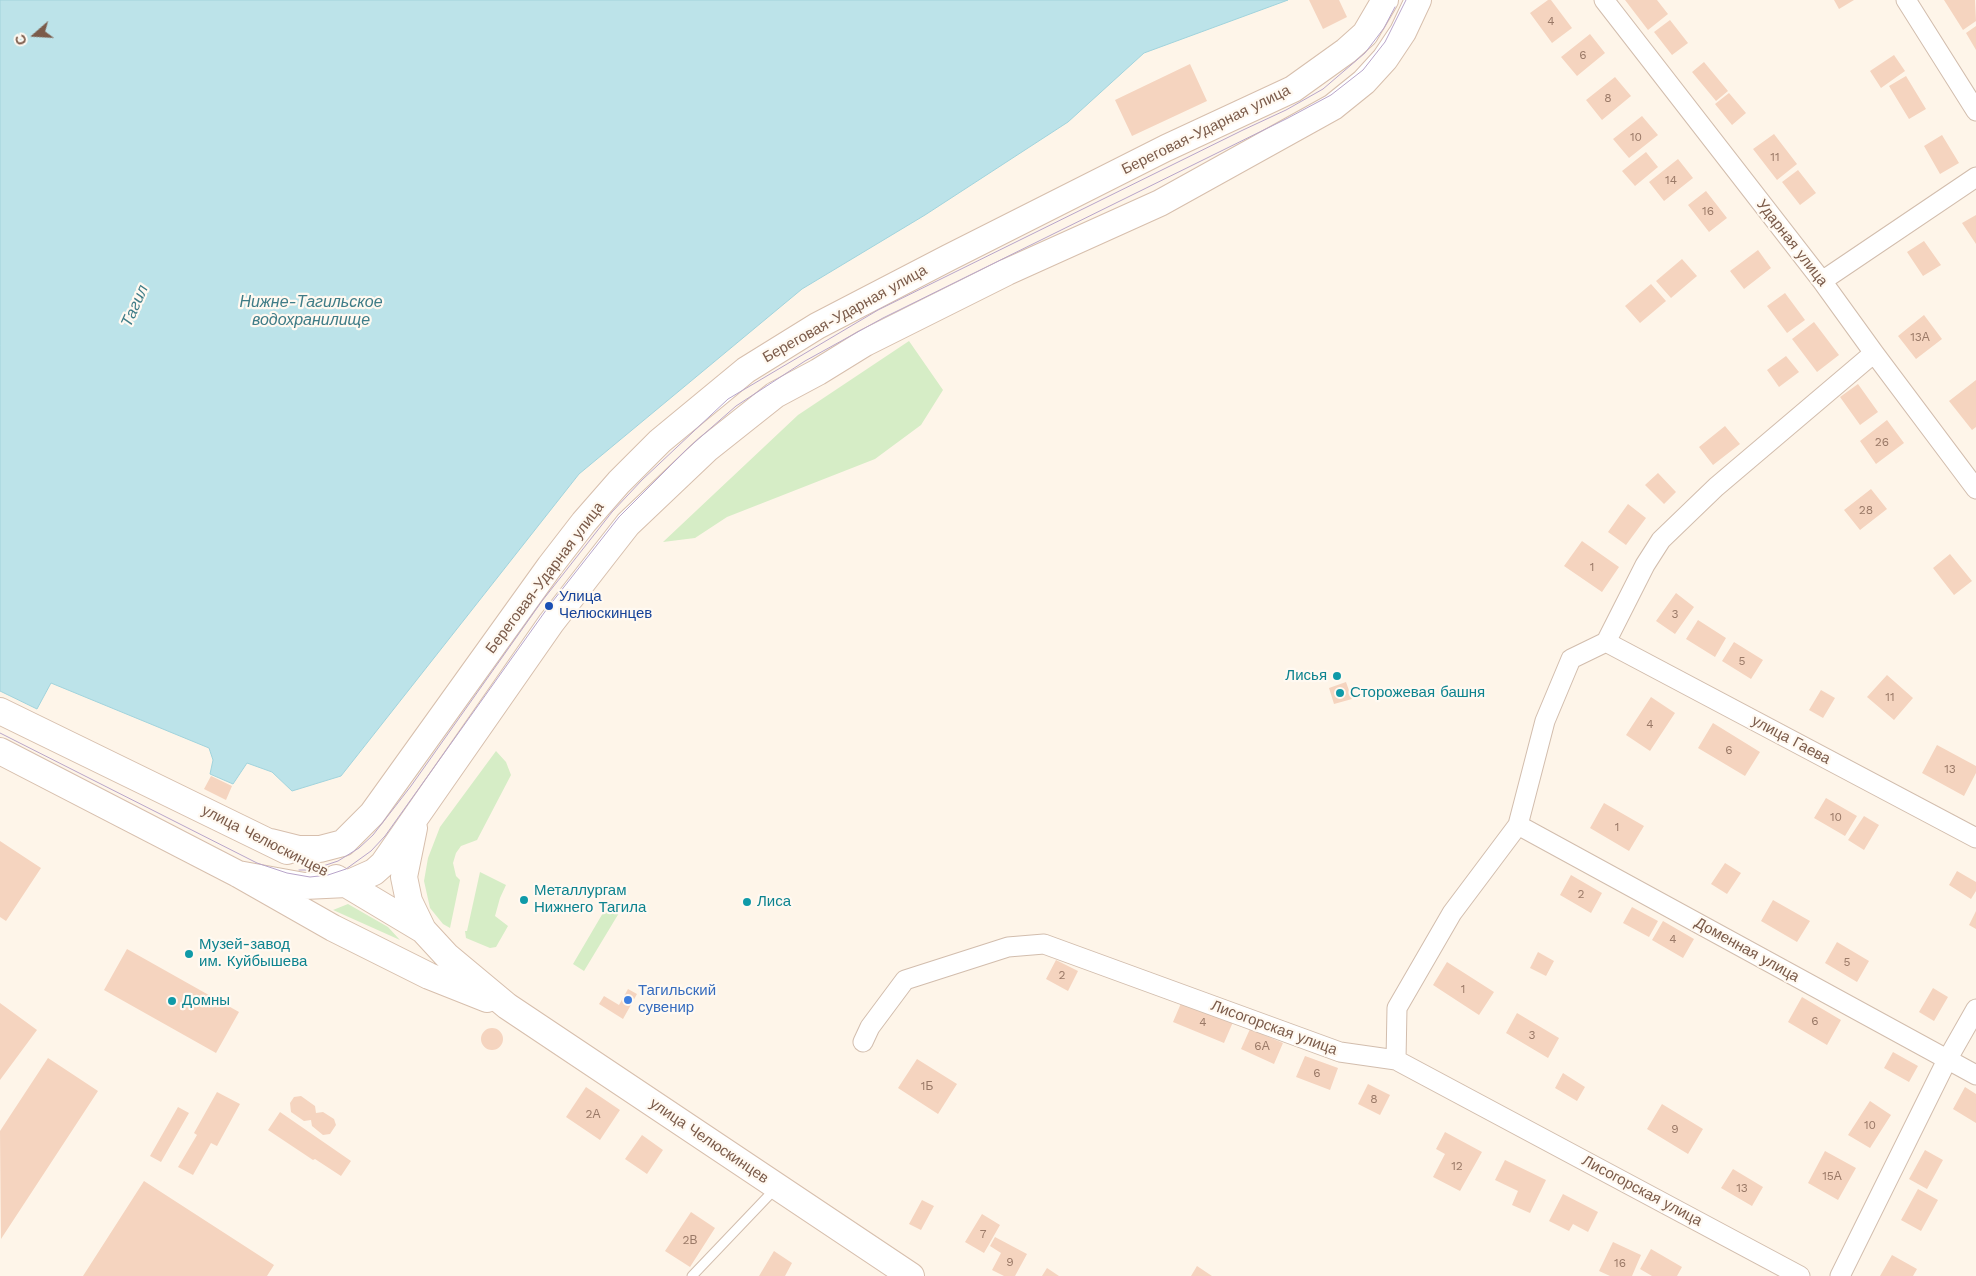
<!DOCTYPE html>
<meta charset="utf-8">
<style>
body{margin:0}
#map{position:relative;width:1976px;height:1276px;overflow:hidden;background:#fef5e9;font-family:"Work Sans",sans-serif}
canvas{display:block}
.north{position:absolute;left:10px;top:10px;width:50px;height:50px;-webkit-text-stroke:4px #fff9f1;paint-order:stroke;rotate:251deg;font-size:14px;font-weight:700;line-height:20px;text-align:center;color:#7b5b4a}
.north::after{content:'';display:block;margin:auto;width:18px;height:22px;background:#7b5b4a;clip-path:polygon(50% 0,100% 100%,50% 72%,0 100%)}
</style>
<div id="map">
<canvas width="1976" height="1276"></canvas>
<div class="north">С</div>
</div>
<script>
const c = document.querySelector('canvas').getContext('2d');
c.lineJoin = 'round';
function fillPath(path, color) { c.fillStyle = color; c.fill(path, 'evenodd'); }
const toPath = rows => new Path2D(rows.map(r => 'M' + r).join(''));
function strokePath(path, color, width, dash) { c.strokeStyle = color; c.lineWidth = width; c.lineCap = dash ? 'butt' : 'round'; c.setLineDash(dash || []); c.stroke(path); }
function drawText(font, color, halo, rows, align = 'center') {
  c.font = font + ' "Work Sans",sans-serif'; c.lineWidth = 4.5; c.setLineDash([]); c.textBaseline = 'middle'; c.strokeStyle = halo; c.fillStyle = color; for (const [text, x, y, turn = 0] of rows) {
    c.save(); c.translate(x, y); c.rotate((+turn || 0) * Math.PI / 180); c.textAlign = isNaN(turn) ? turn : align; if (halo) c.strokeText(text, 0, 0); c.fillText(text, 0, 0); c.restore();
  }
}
fillPath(toPath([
 [909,341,943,390,921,425,875,459,727,517,695,538,663,542,798,415],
 [496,751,506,762,511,775,477,840,461,846,456,853,453,863,456,876,460,880,450,928,443,924,430,908,424,881,428,858,440,827],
 [480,872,506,885,500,898,495,916,508,926,496,947,490,948,466,938,465,931,467,931],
 [610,901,622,908,584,971,573,964],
 [348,904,388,927,400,940,333,910]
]), '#d6edc6');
const water = toPath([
 [0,0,1288,0,1144,53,1068,122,925,215,802,289,579,474,341,776,292,791,272,772,247,763,233,784,210,774,213,760,209,748,51,683,37,709,0,691,0,0]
]);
fillPath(water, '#bce3e9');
strokePath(water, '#a1d3dc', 1);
fillPath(toPath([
 [1309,0,1339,0,1347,17,1323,29],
 [1548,0,1551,0,1572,28,1552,43,1530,13],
 [1625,0,1657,0,1668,14,1648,30],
 [1834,0,1854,0,1839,9],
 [1944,0,1975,0,1976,21,1963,30],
 [1670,20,1688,43,1672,55,1654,32],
 [1976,26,1976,50,1966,33],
 [1590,34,1605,53,1577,76,1561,57],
 [1894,55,1905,71,1881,88,1870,71],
 [1704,62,1728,91,1716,101,1692,72],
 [1190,64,1207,101,1132,136,1115,100],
 [1906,76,1926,109,1909,119,1889,86],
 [1615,77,1631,96,1602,120,1586,100],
 [1729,93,1746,113,1732,125,1715,104],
 [1642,116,1658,135,1629,158,1613,139],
 [1774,134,1797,164,1777,180,1753,149],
 [1942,135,1959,163,1940,174,1924,146],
 [1646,152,1658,167,1635,186,1622,171],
 [1678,159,1693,178,1664,201,1649,182],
 [1798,170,1816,193,1800,205,1782,182],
 [1706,191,1727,218,1709,232,1688,205],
 [1976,215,1976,244,1962,223],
 [1924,241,1941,265,1923,276,1907,252],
 [1758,250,1771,268,1744,289,1730,271],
 [1682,259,1697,276,1671,298,1656,281],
 [1651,284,1666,301,1640,323,1625,306],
 [1785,293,1805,320,1787,333,1767,306],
 [1924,315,1942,339,1916,359,1898,336],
 [1814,322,1839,355,1817,372,1792,339],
 [1786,356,1799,372,1779,387,1767,370],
 [1976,380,1976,427,1972,430,1949,401],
 [1858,384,1878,412,1860,425,1840,397],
 [1887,420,1904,443,1876,464,1860,441],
 [1725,426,1740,444,1713,465,1699,447],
 [1658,473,1676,492,1664,504,1645,485],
 [1871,489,1887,509,1860,530,1844,510],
 [1628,504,1646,518,1626,545,1608,532],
 [1582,541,1619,567,1602,592,1564,566],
 [1950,554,1972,581,1954,595,1933,568],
 [1676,593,1694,607,1675,634,1656,621],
 [1698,620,1726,638,1715,657,1686,639],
 [1734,642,1763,660,1751,679,1722,661],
 [1887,675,1913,698,1894,720,1867,697],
 [1346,682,1352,699,1334,704,1329,688],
 [1821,690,1835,698,1823,718,1809,710],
 [1651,697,1675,713,1650,751,1626,735],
 [1713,723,1760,752,1745,776,1698,748],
 [1937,745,1976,766,1976,773,1964,796,1922,773],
 [211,776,232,786,226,800,204,789],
 [1826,798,1857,816,1845,836,1814,818],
 [1604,803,1644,826,1629,851,1590,828],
 [1864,816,1879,825,1864,850,1848,840],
 [0,841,41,868,6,921,0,917],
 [1725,863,1741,873,1727,894,1711,884],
 [1957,871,1976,882,1976,891,1971,899,1949,885],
 [1571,875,1602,893,1591,913,1560,895],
 [1773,900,1810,921,1797,942,1761,921],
 [1632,907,1658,921,1649,937,1623,923],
 [1976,911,1976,929,1969,925],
 [1663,921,1694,939,1683,958,1652,940],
 [1837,942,1869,961,1857,982,1825,963],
 [127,949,239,1012,216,1053,104,990],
 [1538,952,1554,961,1546,976,1530,968],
 [1056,960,1078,971,1068,991,1046,979],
 [1447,962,1494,992,1479,1015,1433,985],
 [1933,988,1948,997,1934,1021,1919,1012],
 [628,989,637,994,623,1019,599,1004,604,996,619,1005],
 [1802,997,1841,1020,1827,1045,1788,1022],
 [1182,1001,1233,1022,1224,1043,1173,1022],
 [0,1003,37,1030,0,1080],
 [1517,1013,1559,1038,1548,1058,1506,1033],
 '481 1039a11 11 0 1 1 22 0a11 11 0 1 1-22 0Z',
 [1250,1029,1283,1043,1274,1064,1241,1049],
 [1893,1052,1918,1066,1909,1082,1884,1068],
 [1305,1056,1338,1068,1330,1090,1296,1077],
 [48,1058,98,1091,1,1239,0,1131],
 [917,1059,957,1084,938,1114,898,1088],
 [1563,1073,1585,1087,1577,1101,1555,1088],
 [1368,1084,1390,1095,1380,1115,1358,1104],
 [586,1087,620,1110,600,1140,566,1117],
 [1965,1087,1976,1094,1976,1123,1953,1109],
 [217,1092,240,1104,217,1146,211,1143,193,1175,178,1167,197,1135,194,1133],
 [301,1096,315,1106,316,1113,323,1112,334,1119,336,1125,330,1134,323,1135,312,1126,311,1120,304,1121,291,1112,290,1103,294,1097],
 [1870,1101,1891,1115,1870,1148,1848,1135],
 [1662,1104,1703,1129,1688,1154,1647,1129],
 [178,1107,189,1113,161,1162,150,1156],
 [280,1112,351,1161,341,1176,315,1159,313,1160,268,1130],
 [1445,1132,1482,1152,1460,1191,1433,1177,1445,1154,1436,1149],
 [642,1135,663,1150,647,1174,625,1159],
 [1925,1150,1943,1160,1927,1189,1909,1179],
 [1825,1151,1856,1168,1838,1200,1808,1183],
 [1505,1160,1546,1180,1530,1213,1512,1205,1518,1191,1495,1180],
 [1733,1169,1763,1187,1752,1206,1721,1188],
 [144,1181,274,1265,267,1276,83,1276],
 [1918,1189,1938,1200,1921,1231,1901,1220],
 [1563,1194,1598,1212,1588,1232,1573,1224,1569,1231,1549,1221],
 [922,1200,934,1206,921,1230,909,1224],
 [691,1212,715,1228,690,1267,665,1251],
 [982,1214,1000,1225,984,1253,965,1242],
 [995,1237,1027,1254,1015,1276,1004,1276,992,1270,1001,1253,990,1246],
 [1613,1242,1641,1255,1632,1276,1610,1276,1599,1271],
 [1651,1249,1682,1267,1677,1276,1652,1276,1640,1269],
 [774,1251,792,1263,785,1276,759,1276],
 [1892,1255,1917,1269,1913,1276,1880,1276],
 [1197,1266,1212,1276,1191,1276],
 [1047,1268,1059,1276,1042,1276]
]), '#f5d4bf');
const service = toPath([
 [692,1276,775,1189]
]);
const minor = toPath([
 [1604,0,1822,281,1874,353,1976,489],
 [1906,0,1976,111],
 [1822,281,1976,177],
 [1606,642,1976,838],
 [1518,825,1976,1075],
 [863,1042,870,1027,905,980,1008,947,1044,944,1340,1052,1396,1060,1800,1276],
 [1396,1060,1397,1008,1452,913,1518,825,1545,721,1571,659,1606,642,1645,565,1661,540,1716,487,1874,353],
 [1840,1276,1947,1060,1976,1009]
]);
const secondary = toPath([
 [0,711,287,851],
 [0,751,238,874,333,928,429,976,487,999],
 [414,828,404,877,409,901,423,930],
 [271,842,299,849,320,849,343,843,372,814,550,566,584,522,619,482,660,441,746,370,817,326,948,258,1166,148,1293,89,1346,51,1365,34,1385,0],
 [238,874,304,886,347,884,374,872,383,864,551,623,603,556,628,524,707,449,775,395,818,372,865,343,1007,272,1160,203,1333,107,1364,82,1385,59,1403,32,1418,0],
 [336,878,423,930,447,956,507,1006,911,1276]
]);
strokePath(service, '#d2bdad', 11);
strokePath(minor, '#d2bdad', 21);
strokePath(secondary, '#d7bfad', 28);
strokePath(service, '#fff', 9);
strokePath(minor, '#fff', 19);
strokePath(secondary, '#fff', 26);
strokePath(toPath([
 [0,733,257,863,287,873,310,877,328,875,346,869,371,851,385,836,549,606,619,517,687,449,736,406,805,361,883,318,1288,118,1331,95,1363,70,1385,42,1406,0],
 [299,870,311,870,338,861,359,848,373,835,411,786,542,601,612,512,642,480,728,399,878,310,1243,130,1286,110,1323,89,1365,53,1384,28,1395,7]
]), '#b8a5ca', 1);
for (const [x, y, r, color] of [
 [549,606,5,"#1a4fb4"],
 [1337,676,5,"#0f9aa8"],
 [1340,693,5,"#0f9aa8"],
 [524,900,5,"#0f9aa8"],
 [747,902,5,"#0f9aa8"],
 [189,954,5,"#0f9aa8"],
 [628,1000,5,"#3f7fe0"],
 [172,1001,5,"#0f9aa8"]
]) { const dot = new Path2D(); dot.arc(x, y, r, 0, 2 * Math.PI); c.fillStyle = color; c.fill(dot); strokePath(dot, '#fff9f1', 2); }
drawText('12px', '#9a7967', null, [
 ["4",1551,21],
 ["6",1583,55],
 ["8",1608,98],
 ["10",1636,137],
 ["11",1775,157],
 ["14",1671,180],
 ["16",1708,211],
 ["13А",1920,337],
 ["26",1882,442],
 ["28",1866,510],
 ["1",1592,567],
 ["3",1675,614],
 ["5",1742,661],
 ["11",1890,697],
 ["4",1650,724],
 ["6",1729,750],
 ["13",1950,769],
 ["10",1836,817],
 ["1",1617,827],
 ["2",1581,894],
 ["4",1673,939],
 ["5",1847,962],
 ["2",1062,975],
 ["1",1463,989],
 ["6",1815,1021],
 ["4",1203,1022],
 ["3",1532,1035],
 ["6А",1262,1046],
 ["6",1317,1073],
 ["1Б",927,1086],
 ["8",1374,1099],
 ["2А",593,1114],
 ["10",1870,1125],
 ["9",1675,1129],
 ["12",1457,1166],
 ["15А",1832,1176],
 ["13",1742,1188],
 ["7",983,1234],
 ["2В",690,1240],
 ["9",1010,1262],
 ["16",1620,1263]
]);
drawText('15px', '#7b5b4a', '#fff9f1', [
 ["Береговая-Ударная улица",1206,130,-26],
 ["Ударная улица",1792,243,52],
 ["Береговая-Ударная улица",845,314,-29],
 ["Береговая-Ударная улица",545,578,-53],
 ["улица Гаева",1791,740,28],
 ["улица Челюскинцев",265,841,27],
 ["Доменная улица",1747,950,29],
 ["Лисогорская улица",1274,1028,20],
 ["улица Челюскинцев",709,1141,34],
 ["Лисогорская улица",1642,1191,28]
]);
drawText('15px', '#164399', '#fff9f1', [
 ["Улица",559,597],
 ["Челюскинцев",559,614]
], 'left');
drawText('15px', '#0d838f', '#fff9f1', [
 ["Лисья",1327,676,"right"],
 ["Сторожевая башня",1350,693],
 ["Металлургам",534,891],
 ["Нижнего Тагила",534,908],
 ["Лиса",757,902],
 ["Музей-завод",199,945],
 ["им. Куйбышева",199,962],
 ["Домны",182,1001]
], 'left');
drawText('15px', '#366cbe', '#fff9f1', [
 ["Тагильский",638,991],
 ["сувенир",638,1008]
], 'left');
drawText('italic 16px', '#3f7c87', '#fff9f1', [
 ["Нижне-Тагильское",311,302],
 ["водохранилище",311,320],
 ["Тагил",135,306,-66]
]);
</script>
